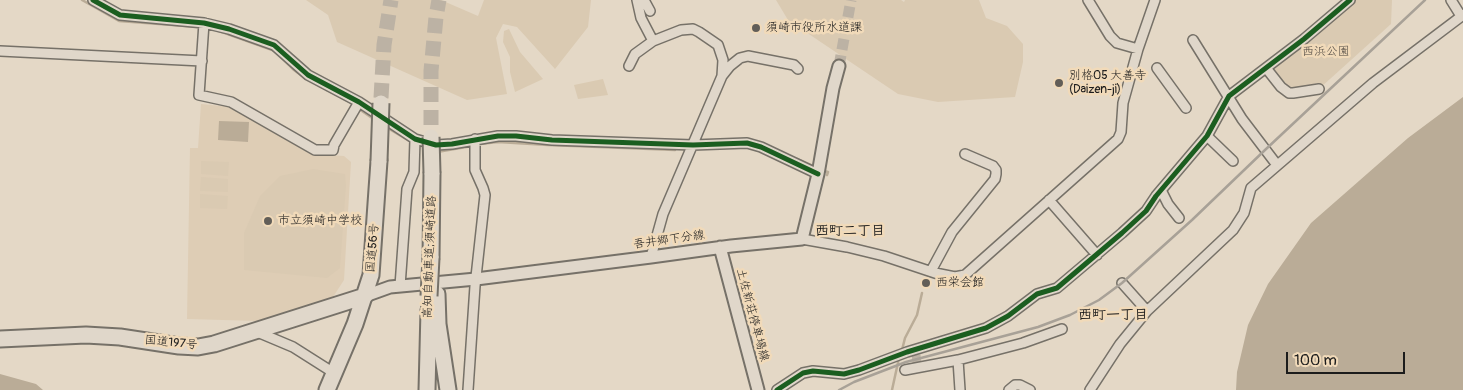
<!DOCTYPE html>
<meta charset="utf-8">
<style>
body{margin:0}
#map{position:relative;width:1463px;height:390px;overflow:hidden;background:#e4d8c6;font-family:Pangolin,sans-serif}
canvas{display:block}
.scale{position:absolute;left:1286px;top:352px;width:119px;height:22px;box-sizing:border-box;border:2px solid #1c1c1c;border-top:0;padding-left:6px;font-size:15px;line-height:18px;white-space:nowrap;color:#1c1c1c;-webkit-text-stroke:4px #f1dab9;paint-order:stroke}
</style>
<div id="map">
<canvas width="1463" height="390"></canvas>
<div class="scale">100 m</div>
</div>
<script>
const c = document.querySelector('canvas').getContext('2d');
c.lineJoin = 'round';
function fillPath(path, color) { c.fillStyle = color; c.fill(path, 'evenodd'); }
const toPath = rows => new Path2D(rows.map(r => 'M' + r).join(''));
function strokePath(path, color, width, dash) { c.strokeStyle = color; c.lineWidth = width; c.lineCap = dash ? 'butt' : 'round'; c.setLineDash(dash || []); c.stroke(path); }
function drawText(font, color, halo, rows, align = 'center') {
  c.font = font + ' Pangolin,"Klee One",sans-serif'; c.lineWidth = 5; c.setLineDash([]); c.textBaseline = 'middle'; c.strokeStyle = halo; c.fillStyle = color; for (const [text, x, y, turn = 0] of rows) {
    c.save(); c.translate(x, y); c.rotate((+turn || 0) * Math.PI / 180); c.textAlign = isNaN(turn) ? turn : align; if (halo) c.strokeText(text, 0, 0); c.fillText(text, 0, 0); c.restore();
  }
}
fillPath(toPath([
 [201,104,231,107,310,154,344,156,351,162,344,280,333,297,259,321,187,319,190,148,198,148]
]), '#decdb5');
fillPath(toPath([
 [306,0,441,0,478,16,484,0,591,0,588,27,555,69,517,27,503,24,496,38,507,94,467,100,337,42,328,15],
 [776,0,901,0,904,2,905,0,979,0,986,18,1007,26,1023,44,1023,62,1015,97,938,102,898,94,788,20],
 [1354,0,1392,0,1391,24,1320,88,1318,83,1291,89,1272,68],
 [509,29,520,52,543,79,515,92,510,72,510,57,503,42,504,31],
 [603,79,608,95,578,99,574,85],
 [201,161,229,162,228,176,201,174],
 [313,169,345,174,346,185,340,268,327,278,244,270,244,233,260,196,280,176],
 [201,177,228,179,228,192,200,191],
 [200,194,228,196,227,209,200,208]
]), '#dacab2');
fillPath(toPath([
 [1463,97,1463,390,1236,390,1237,372,1248,325,1268,284,1311,223,1408,138],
 [219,121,249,122,248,142,218,140],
 [0,374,36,384,43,390,0,390]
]), '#baac97');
strokePath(toPath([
 [82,0,119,21,199,27],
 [219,31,275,51],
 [282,58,294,70,306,79],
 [316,84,353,104],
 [359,109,375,120],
 [386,127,411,142],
 [480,144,498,142,548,145,675,150],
 [437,152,472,146],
 [797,159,813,166],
 [824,171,828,172,827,175],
 [902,350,905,338,917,315,922,293],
 [892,390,899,358]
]), '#baac97', 2.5);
strokePath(toPath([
 [916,355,917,363]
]), '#bcb2a4', 9, [9, 4.5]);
strokePath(toPath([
 [839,66,851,0]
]), '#bcb2a4', 11, [11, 5.5]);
strokePath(toPath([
 [381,98,384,45,391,0],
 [431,125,431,71,436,17,439,0]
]), '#bcb2a4', 15, [15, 8]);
const street = toPath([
 [93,0,120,15,204,23,229,29,274,45,308,75,359,102,415,139,436,145,452,144,498,136,516,136,552,140,693,145,747,143,761,147,818,174],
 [637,0,641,18,653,41],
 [644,0,650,11],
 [1088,0,1110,36,1117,43,1138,49],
 [1451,0,1461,16],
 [204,23,199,95,231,102,315,150,333,150,334,145,359,102],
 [1193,40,1242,119,1277,165],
 [0,51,202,61],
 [629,66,635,54,653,41,681,30,693,29,699,32,718,45,723,60,722,76],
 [1157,68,1186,108],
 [1266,68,1281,87,1289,93,1293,93,1319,89],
 [1207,136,1233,161],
 [1161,190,1168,204,1179,218],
 [1049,200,1097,255],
 [802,239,847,247,884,256,935,273,955,277,965,275,1118,139,1121,132,1123,103,1138,49,1155,0],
 [651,257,663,214,722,76,730,66,740,58,748,56,794,65,798,69],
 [931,271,952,232,995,179,996,174,996,170,993,166,965,154],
 [1122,283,1147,311],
 [400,286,407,189,414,172,415,139],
 [255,331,293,347,334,373],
 [958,360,960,390],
 [905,370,958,360,1023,343,1062,329],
 [468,390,475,286,485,195,483,188,475,170,475,139],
 [777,390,803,373,813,371,844,374,859,370,907,352,986,328,1008,316,1037,294,1057,288,1122,233,1146,211,1156,196,1207,136,1229,96,1304,39,1350,0],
 [1009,390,1015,385,1020,385,1030,390],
 [1090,390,1120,344,1147,311,1233,230,1244,213,1251,188,1373,83,1463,15]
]);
const secondary = toPath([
 [720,247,758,390],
 [365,296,390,287,476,279,651,257,731,246,802,239,818,174,833,88,839,66]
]);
const highway = toPath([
 [431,258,432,173],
 [437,294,438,324,448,390],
 [0,339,86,335,120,337,179,346,198,347,214,344,365,296],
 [327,390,355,324,371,275,379,161],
 [427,390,429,310]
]);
strokePath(street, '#767168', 12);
strokePath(secondary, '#767168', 15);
strokePath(highway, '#767168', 19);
strokePath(street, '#e0d7ca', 9);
strokePath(secondary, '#e0d7ca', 11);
strokePath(highway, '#e0d7ca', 15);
strokePath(toPath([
 [839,390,854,382,906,362,1038,327,1070,315,1099,300,1122,283,1192,220,1265,150,1425,0]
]), '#a8a197', 2.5);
const highwayBridge = toPath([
 [431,137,432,173],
 [379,161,381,103],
 [429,296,431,258]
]);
strokePath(highwayBridge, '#767168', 19, []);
strokePath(highwayBridge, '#e0d7ca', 15);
strokePath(toPath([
 [93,0,120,15,204,23,229,29,274,45,308,75,359,102,415,139,436,145,452,144,498,136,516,136,552,140,693,145,747,143,761,147,818,174],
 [777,390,803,373,813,371,844,374,859,370,907,352,986,328,1008,316,1037,294,1057,288,1122,233,1146,211,1156,196,1207,136,1229,96,1304,39,1350,0]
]), '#1b5e20', 5);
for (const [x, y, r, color] of [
 [756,28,5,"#625e58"],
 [1059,83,5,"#625e58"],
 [268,221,5,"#625e58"],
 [926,283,5,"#625e58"]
]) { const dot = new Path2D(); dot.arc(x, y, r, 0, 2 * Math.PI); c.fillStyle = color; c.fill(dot); strokePath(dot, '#f1dab9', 2); }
drawText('12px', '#1c1c1c', '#f1dab9', [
 ["須崎市役所水道課",766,28],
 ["別格05 大善寺",1069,76],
 ["(Daizen-ji)",1069,90],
 ["市立須崎中学校",278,221],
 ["西栄会館",936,283]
], 'left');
drawText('12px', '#4a443e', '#f1dab9', [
 ["西浜公園",1326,52]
]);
drawText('12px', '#1c1c1c', '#f1dab9', [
 ["吾井郷下分線",669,240,-8],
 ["国道56号",373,248,-85],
 ["高知自動車道;須崎道路",430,257,-88],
 ["土佐新荘停車場線",752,315,75],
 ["国道197号",171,343,6]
]);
drawText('bold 14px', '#1c1c1c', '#f1dab9', [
 ["西町二丁目",850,231],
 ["西町一丁目",1113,315]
]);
</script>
